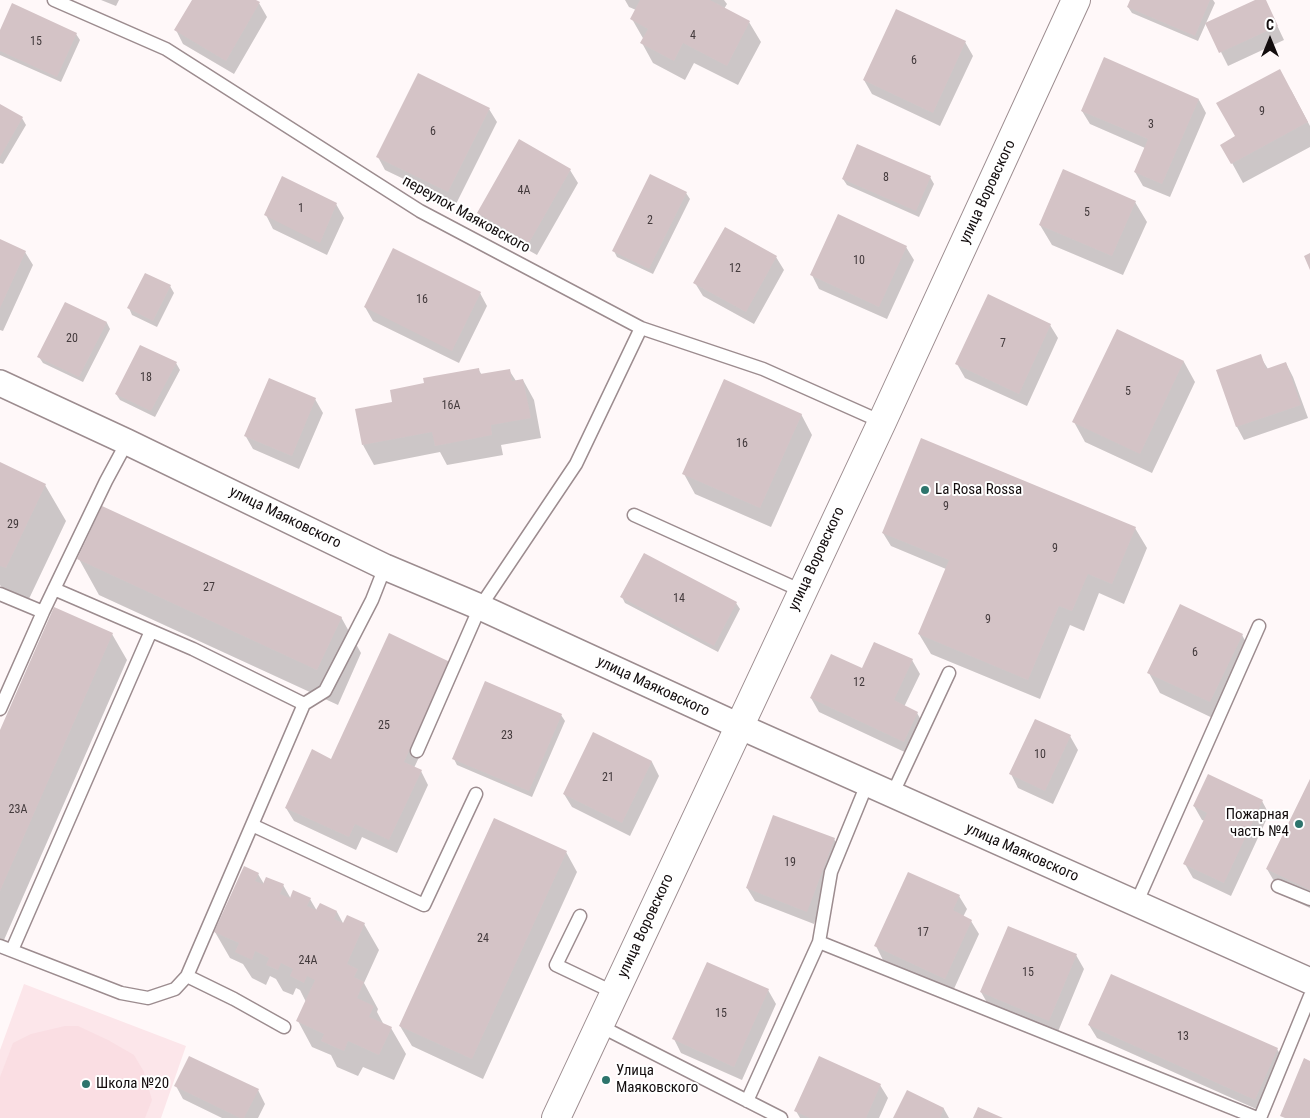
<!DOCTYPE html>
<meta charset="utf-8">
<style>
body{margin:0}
#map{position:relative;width:1310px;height:1118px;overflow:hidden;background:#fff8f9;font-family:"Roboto Condensed",sans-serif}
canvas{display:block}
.north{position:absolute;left:1245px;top:15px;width:50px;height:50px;-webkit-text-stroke:4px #fff;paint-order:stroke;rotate:0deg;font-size:14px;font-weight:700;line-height:20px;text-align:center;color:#130d0e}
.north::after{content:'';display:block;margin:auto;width:18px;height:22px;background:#130d0e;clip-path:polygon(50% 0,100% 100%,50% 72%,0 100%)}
</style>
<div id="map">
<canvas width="1310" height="1118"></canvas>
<div class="north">С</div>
</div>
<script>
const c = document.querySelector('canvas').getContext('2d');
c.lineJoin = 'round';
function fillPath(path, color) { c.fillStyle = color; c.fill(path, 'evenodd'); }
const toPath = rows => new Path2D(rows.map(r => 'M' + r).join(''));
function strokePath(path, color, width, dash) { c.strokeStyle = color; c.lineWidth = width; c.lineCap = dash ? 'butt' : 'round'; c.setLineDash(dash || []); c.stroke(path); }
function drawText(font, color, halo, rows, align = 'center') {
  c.font = font + ' "Roboto Condensed",sans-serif'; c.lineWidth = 4; c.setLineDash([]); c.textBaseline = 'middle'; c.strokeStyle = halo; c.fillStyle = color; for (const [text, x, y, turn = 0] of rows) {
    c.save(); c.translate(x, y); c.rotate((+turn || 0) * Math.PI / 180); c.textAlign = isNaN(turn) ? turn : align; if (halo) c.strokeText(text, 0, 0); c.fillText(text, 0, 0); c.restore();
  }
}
fillPath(toPath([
 [24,984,186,1046,161,1118,0,1118,0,1050]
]), '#fce6ea');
fillPath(toPath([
 [65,1026,78,1026,108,1040,134,1055,144,1072,152,1100,145,1118,0,1118,0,1077,13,1043,31,1034]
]), '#fadee3');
fillPath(toPath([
 [101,0,119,0,116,6],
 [194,0,253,0,259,3,267,17,234,74,183,44,176,30],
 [625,0,724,0,727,4,724,9,749,22,761,42,738,85,694,63,685,80,653,63,642,43,644,40,632,19,636,10,629,7],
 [1131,0,1213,0,1215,3,1198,41,1132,13,1128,7],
 [1258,0,1265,0,1284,40,1228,66,1207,24],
 [0,33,76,34,80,40,61,82,0,55],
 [965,42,973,56,940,126,872,94,864,80],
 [1291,90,1310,126,1310,147,1243,183,1232,163,1236,137],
 [1199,100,1206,113,1170,197,1143,186,1135,172,1145,148,1090,124,1082,111],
 [0,105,22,118,26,125,3,164,0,163],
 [489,109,497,122,456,204,385,170,378,157],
 [570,170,578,183,537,255,487,227,479,213],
 [930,177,934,184,919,217,847,185,843,179],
 [686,193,690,199,653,274,617,257,614,251],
 [1135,202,1147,222,1123,275,1052,245,1040,225],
 [336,204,344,218,327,255,273,229,266,215],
 [0,240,25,252,33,265,3,331,0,330],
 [906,247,914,260,887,319,819,289,812,275],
 [776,257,784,270,754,324,703,296,695,283],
 [145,275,170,286,174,293,157,327,132,315,129,308],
 [480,293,487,306,459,363,373,321,365,307],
 [66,304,107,323,110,329,83,382,43,363,39,357],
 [1050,325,1058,338,1027,406,965,378,957,364],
 [1117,330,1184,362,1195,382,1152,473,1085,442,1074,422],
 [1260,356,1268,369,1286,363,1293,377,1308,418,1244,440,1237,427,1217,371],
 [176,363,180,370,155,417,120,400,116,394],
 [478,369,482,375,509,370,516,381,523,380,534,400,541,438,501,445,503,455,447,465,440,452,374,465,363,445,393,403,426,384],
 [315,399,323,413,299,469,253,449,245,435],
 [801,414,812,435,771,527,695,494,684,474],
 [0,464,45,485,66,521,27,603,7,594,0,585],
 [1135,528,1147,548,1124,604,1099,593,1084,631,1070,625,1040,699,931,654,919,634,946,569,891,546,883,533],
 [79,559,341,617,361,653,338,705,99,595],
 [622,597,736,603,740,609,718,652,625,603],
 [112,634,127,660,4,940,0,939,0,733],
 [1242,635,1253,655,1221,722,1160,693,1149,673],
 [912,660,920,674,904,707,917,713,925,727,911,755,819,712,811,698,862,670],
 [449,663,457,676,414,768,421,771,428,785,397,853,362,837,356,850,294,821,286,808,332,760],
 [561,715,565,721,532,797,457,765,454,759],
 [594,734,652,762,659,776,630,836,572,807,564,794],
 [1070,736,1078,750,1053,804,1018,788,1011,774],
 [1310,782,1310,908,1282,895,1267,869],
 [1262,801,1269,814,1231,896,1193,878,1185,864,1205,821,1202,820,1194,806],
 [834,839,842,853,814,924,755,901,747,888],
 [566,852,577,872,483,1079,412,1046,400,1026],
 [258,874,264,884,283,885,291,899,310,899,317,911,320,905,337,912,344,925,364,924,379,950,364,983,378,1009,377,1012,384,1025,391,1028,406,1054,394,1080,363,1067,358,1076,337,1067,331,1055,312,1047,298,1021,306,1002,300,990,296,988,293,995,283,991,276,979,270,976,266,985,252,978,243,964,230,958,215,932],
 [959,896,967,909,963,917,971,921,979,934,953,991,883,960,876,946],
 [1076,955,1084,969,1057,1034,989,1006,981,992],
 [768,990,776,1004,742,1080,681,1053,674,1039],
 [1089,1025,1277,1049,1285,1062,1263,1112,1097,1038],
 [880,1085,888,1098,879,1118,800,1118,796,1111],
 [176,1086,258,1090,265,1104,258,1118,222,1118,183,1099],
 [907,1092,944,1109,949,1118,895,1118]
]), '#0003');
fillPath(toPath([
 [192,0,256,0,260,2,226,61,174,30],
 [640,0,710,0,750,21,727,66,683,43,674,61,640,43,648,29,630,19],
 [1130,0,1210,0,1195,36,1127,7],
 [1255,0,1266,0,1278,26,1219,53,1205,23],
 [12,3,77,33,57,77,0,51,0,30],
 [896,9,966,41,933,113,863,80],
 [1104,57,1199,99,1162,184,1134,172,1148,139,1081,111],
 [1280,69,1308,122,1231,164,1220,145,1235,136,1216,103],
 [418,73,490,108,448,192,376,157],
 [0,104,23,117,0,157],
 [519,139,571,169,529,243,477,213],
 [857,144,931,176,916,211,842,179],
 [1063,169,1136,201,1112,256,1039,225],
 [650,174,687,192,649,269,612,251],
 [282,176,337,203,320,243,264,215],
 [838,214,907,246,879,307,810,275],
 [725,227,777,256,746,312,693,283],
 [0,239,26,251,0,308],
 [393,248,481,292,452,351,364,307],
 [1310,253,1310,270,1304,256],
 [145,273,171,285,153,321,127,308],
 [988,294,1051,324,1019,394,955,364],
 [65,302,107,322,79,377,37,357],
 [1117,329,1184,361,1140,454,1072,422],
 [140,345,177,362,151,411,115,394],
 [1261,354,1266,369,1286,362,1301,405,1236,427,1216,370],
 [479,368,480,374,510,369,512,381,523,379,531,418,491,425,492,435,435,446,432,432,362,445,355,409,392,402,390,390,424,383,423,378],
 [269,378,316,398,292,456,244,436],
 [724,379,802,414,760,508,682,474],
 [921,438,1136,527,1112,584,1088,574,1072,611,1059,606,1028,680,918,634,949,560,882,533],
 [0,462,46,484,6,568,0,566],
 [102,506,342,617,317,670,77,559],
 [644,553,737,602,714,646,620,597],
 [1180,604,1243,634,1210,702,1147,673],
 [54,607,113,633,0,891,0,730],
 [389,633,450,662,404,762,422,770,389,840,355,824,349,837,285,808,312,749,331,759],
 [874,642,913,659,894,700,918,712,904,742,810,698,831,654,862,668],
 [485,681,562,714,529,791,452,759],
 [1035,719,1071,735,1045,791,1009,774],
 [593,732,652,761,622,823,563,794],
 [1208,774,1263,800,1224,883,1183,864,1207,813,1193,806],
 [1310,779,1310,890,1266,869],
 [773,815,835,838,807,912,746,888],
 [494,818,567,851,472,1059,399,1026],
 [244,866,259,873,255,881,263,884,266,877,284,884,280,894,290,898,293,890,311,898,307,906,316,910,320,903,337,911,334,919,343,923,347,915,365,923,347,964,358,969,354,977,364,982,357,998,374,1006,369,1017,392,1027,379,1055,348,1041,344,1051,321,1041,324,1034,296,1021,315,980,307,976,304,983,290,976,293,969,281,963,278,970,266,965,269,958,255,951,252,960,235,952,239,943,214,932],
 [908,872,960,895,953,910,972,920,945,979,874,946],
 [1008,926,1077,954,1049,1021,980,992],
 [707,962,769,989,734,1067,672,1039],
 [1111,974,1278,1048,1255,1100,1088,1025],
 [189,1056,259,1089,244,1118,240,1118,174,1086],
 [819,1056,881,1084,866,1118,810,1118,794,1111],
 [1304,1058,1310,1061,1310,1118,1285,1118,1280,1116],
 [907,1090,944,1108,940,1118,893,1118],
 [978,1107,1003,1118,973,1118]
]), '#d4c3c6');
const service = toPath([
 [54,0,166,49,420,211,641,328,763,369,882,422],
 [634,515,802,591],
 [54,589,193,649,304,704],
 [0,594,43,612,106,481,127,442],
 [0,709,43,612],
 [417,751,480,607,576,464,641,328],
 [892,795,949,673],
 [252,825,424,905,476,794],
 [1278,886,1310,899],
 [1136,904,1259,626],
 [580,916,556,965,615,993],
 [819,942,1257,1118],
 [0,946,121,993,148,998,175,989,187,976],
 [12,950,151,631],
 [600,1026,781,1118],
 [284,1027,234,999,187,976,304,704,325,691,372,600,385,567],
 [747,1101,819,942,831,872,867,784],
 [1260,1118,1310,996]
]);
const minor = toPath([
 [0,383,127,442,385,567,480,607,739,726,1310,981]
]);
const tertiary = toPath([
 [556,1118,882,422,1076,0]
]);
strokePath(service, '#9c8c8f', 15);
strokePath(minor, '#9c8c8f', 28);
strokePath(tertiary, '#9c8c8f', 30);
strokePath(service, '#fff', 12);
strokePath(minor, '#fff', 25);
strokePath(tertiary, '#fff', 28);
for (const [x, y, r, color] of [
 [925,490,5,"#2d746c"],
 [1299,824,5,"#2d746c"],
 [606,1080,5,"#2d746c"],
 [86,1084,5,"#2d746c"]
]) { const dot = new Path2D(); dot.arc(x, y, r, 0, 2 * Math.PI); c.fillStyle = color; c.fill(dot); strokePath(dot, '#fff', 2); }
drawText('12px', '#433a3c', null, [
 ["4",693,36],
 ["15",36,42],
 ["6",914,61],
 ["9",1262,112],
 ["3",1151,125],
 ["6",433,132],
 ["8",886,178],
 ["4А",524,191],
 ["1",301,209],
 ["5",1087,213],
 ["2",650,221],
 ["10",859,261],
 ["12",735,269],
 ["16",422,300],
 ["20",72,339],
 ["7",1003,344],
 ["18",146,378],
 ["5",1128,392],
 ["16А",451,406],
 ["16",742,444],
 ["9",946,507],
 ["29",13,525],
 ["9",1055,549],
 ["27",209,588],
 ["14",679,599],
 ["9",988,620],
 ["6",1195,653],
 ["12",859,683],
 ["25",384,726],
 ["23",507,736],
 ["10",1040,755],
 ["21",608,778],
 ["23А",18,810],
 ["19",790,863],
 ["17",923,933],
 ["24",483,939],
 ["24А",308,961],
 ["15",1028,973],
 ["15",721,1014],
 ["13",1183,1037]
]);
drawText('15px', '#130d0e', '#fff', [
 ["улица Воровского",988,192,-65],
 ["переулок Маяковского",466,215,29],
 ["улица Маяковского",285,518,26],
 ["улица Воровского",817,559,-65],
 ["улица Маяковского",653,687,25],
 ["улица Маяковского",1022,853,24],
 ["улица Воровского",646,926,-65]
]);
drawText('15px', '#130d0e', '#fff', [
 ["La Rosa Rossa",935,490],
 ["Пожарная",1289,815,"right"],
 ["часть №4",1289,832,"right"],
 ["Улица",616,1071],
 ["Маяковского",616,1088],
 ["Школа №20",96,1084]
], 'left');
</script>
